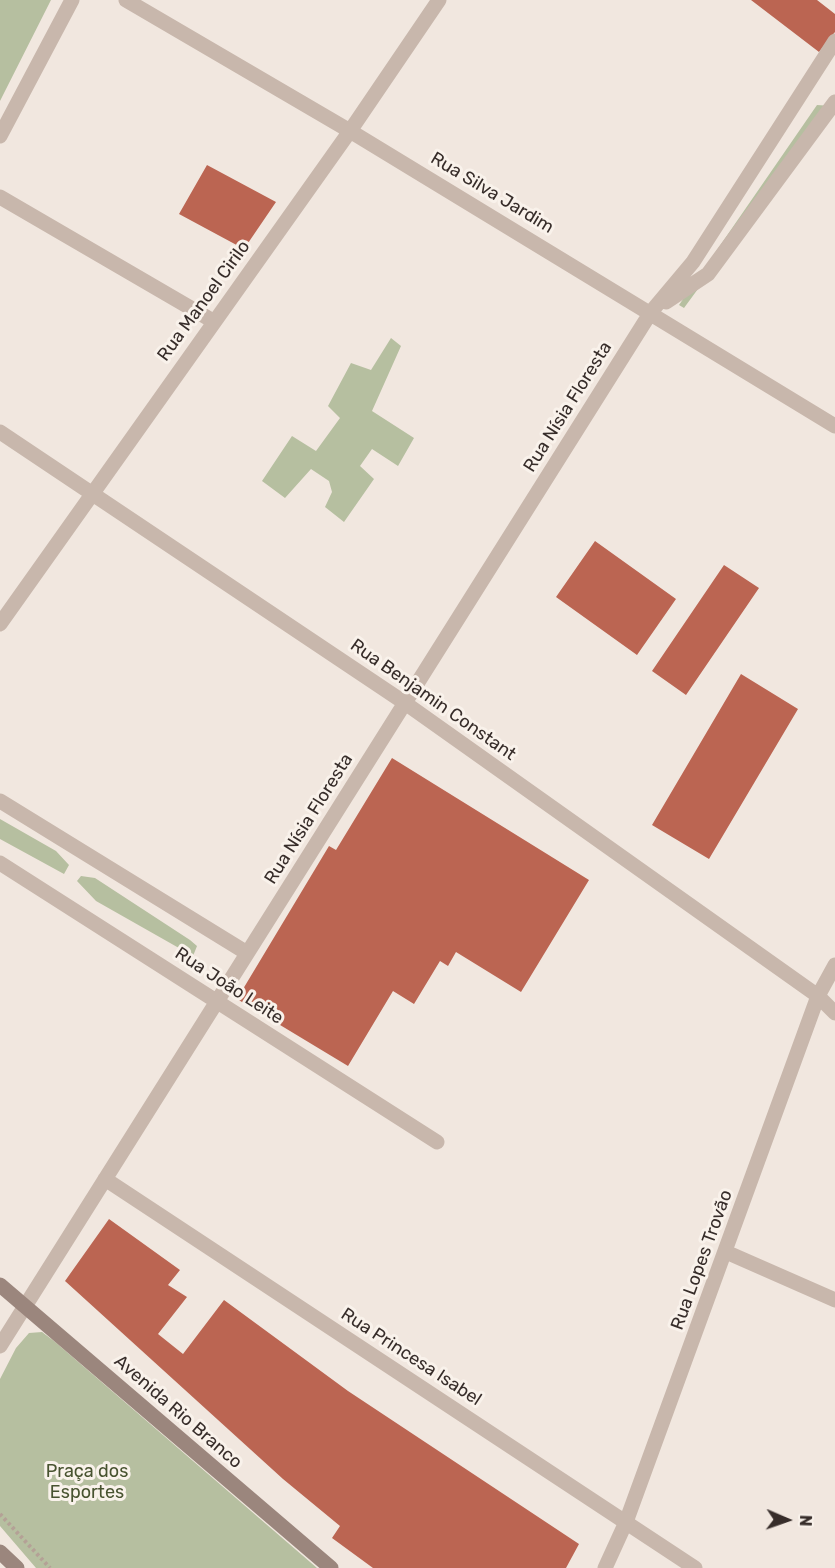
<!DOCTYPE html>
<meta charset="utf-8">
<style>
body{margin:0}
#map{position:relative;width:835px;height:1568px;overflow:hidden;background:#f1e7df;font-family:Rubik,sans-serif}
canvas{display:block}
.north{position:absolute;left:757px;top:1490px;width:60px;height:60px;-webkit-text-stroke:4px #f9f2eb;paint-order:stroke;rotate:92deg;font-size:16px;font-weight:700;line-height:24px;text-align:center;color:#372d2a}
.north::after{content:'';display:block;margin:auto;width:21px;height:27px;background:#372d2a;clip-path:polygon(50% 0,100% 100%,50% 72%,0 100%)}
</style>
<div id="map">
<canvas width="835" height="1568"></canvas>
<div class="north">N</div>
</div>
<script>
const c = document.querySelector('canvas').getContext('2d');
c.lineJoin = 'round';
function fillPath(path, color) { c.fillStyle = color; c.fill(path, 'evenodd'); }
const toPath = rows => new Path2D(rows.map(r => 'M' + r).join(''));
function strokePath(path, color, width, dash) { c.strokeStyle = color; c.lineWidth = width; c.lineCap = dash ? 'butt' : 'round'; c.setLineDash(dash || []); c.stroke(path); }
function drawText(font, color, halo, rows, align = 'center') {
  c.font = font + ' Rubik,sans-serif'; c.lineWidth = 6; c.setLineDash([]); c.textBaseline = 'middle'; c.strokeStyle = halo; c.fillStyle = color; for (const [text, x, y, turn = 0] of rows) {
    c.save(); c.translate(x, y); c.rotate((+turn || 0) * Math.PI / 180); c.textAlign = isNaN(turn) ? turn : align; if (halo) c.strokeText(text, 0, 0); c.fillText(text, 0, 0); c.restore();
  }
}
fillPath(toPath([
 [0,0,51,0,0,101],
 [817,105,832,106,684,308,679,305],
 [391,338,401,346,372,411,414,438,398,466,372,449,360,466,374,479,344,522,325,507,332,492,329,481,311,469,285,498,262,481,292,436,316,451,340,418,328,406,351,363,371,370],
 [0,819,56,851,69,865,64,874,0,839],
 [81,876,95,878,190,940,197,946,193,956,96,901,77,881],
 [42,1332,54,1341,317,1568,36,1568,0,1526,0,1379,16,1348,29,1333]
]), '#b6bfa0');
fillPath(toPath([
 [751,0,817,0,835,14,835,32,819,52],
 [207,165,276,202,244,249,179,214],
 [595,541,676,599,637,655,556,597],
 [724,565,759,588,686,695,652,671],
 [741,674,798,709,709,859,652,825],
 [392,758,589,880,521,992,456,952,448,966,440,961,414,1004,393,991,348,1066,237,999,329,846,336,850],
 [109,1219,180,1270,168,1285,187,1297,158,1334,183,1354,224,1300,348,1391,579,1544,566,1568,373,1568,332,1538,340,1526,283,1479,65,1281]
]), '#bb6552');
strokePath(toPath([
 [0,1514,50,1568]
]), '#b4a196', 4, [3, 3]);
strokePath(toPath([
 [126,0,350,131,835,426],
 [0,136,72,0],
 [0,197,213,321],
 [666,302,708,274,835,102],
 [0,432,405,703,818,996,835,1013],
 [0,624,350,131,439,0],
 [0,801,247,953],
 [0,863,437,1142],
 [105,1179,695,1568],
 [726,1252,835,1300],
 [0,1346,651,312,693,262,835,41],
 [605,1568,626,1522,818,996,835,965]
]), '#c8b7ac', 15);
strokePath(toPath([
 [0,1285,331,1568],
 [0,1552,17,1568]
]), '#9b867d', 15);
drawText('18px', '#372d2a', '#f9f2eb', [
 ["Rua Silva Jardim",492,193,31],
 ["Rua Manoel Cirilo",204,301,-54],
 ["Rua Nísia Floresta",568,407,-58],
 ["Rua Benjamin Constant",433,700,35],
 ["Rua Nísia Floresta",309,819,-58],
 ["Rua João Leite",229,986,33],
 ["Rua Lopes Trovão",702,1260,-70],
 ["Rua Princesa Isabel",411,1357,33],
 ["Avenida Rio Branco",178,1412,41]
]);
drawText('18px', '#485330', '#f9f2eb', [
 ["Praça dos",87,1472],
 ["Esportes",87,1493]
]);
</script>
